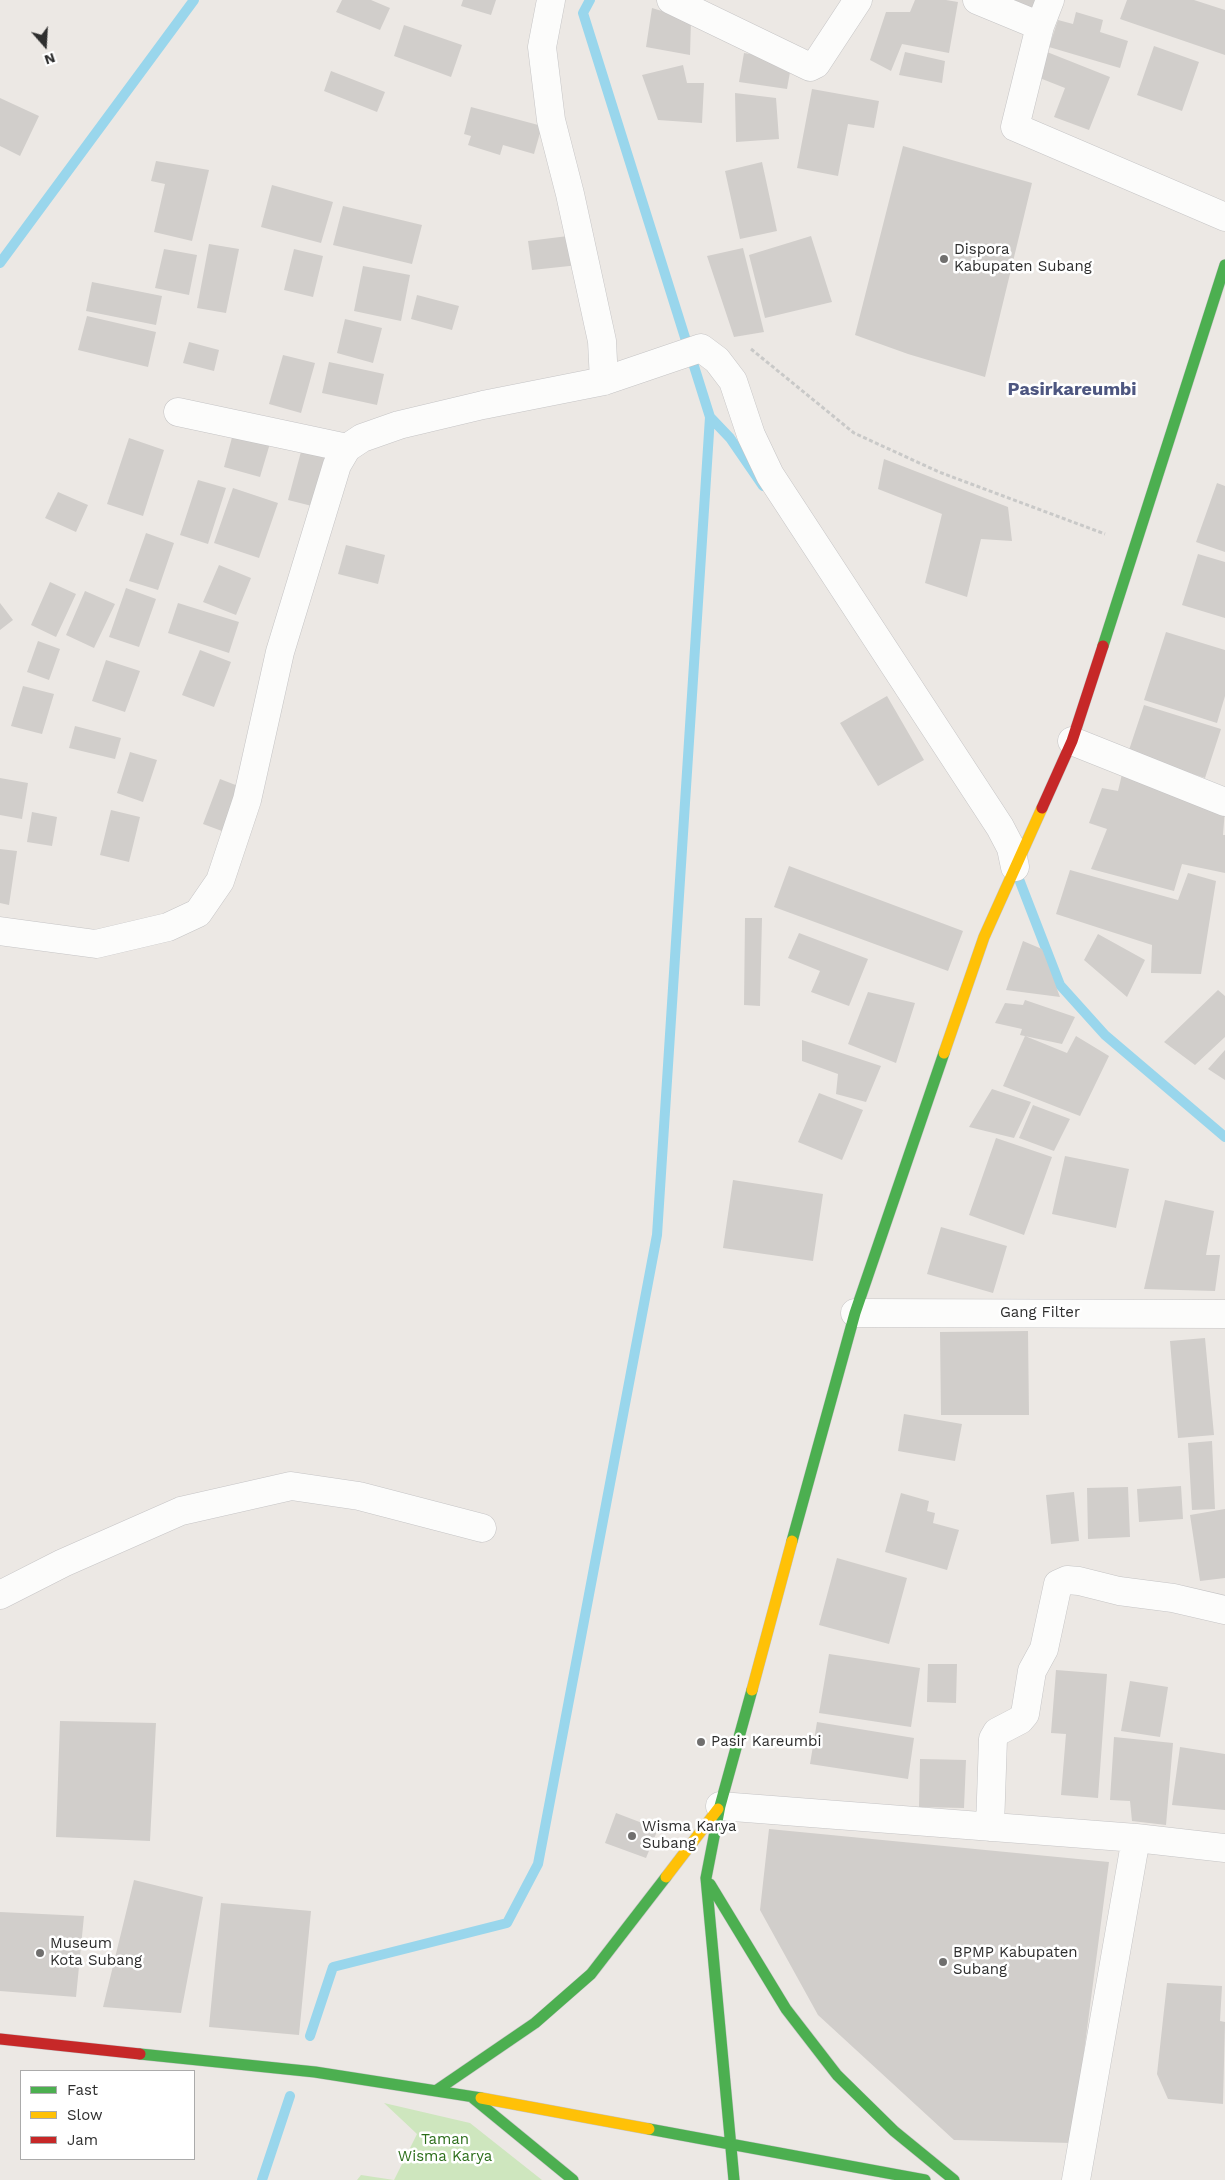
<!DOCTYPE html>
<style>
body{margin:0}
#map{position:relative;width:1225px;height:2180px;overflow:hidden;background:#ece8e4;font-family:"Work Sans",sans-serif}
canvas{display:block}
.legend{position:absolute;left:20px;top:2070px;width:175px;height:90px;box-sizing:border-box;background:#fff;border:1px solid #ababab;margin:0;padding:6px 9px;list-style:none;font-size:15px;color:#2e2e2e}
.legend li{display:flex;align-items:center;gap:10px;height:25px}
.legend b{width:25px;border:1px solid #ababab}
.north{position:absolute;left:20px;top:20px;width:50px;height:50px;-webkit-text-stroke:4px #fff;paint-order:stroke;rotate:161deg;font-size:14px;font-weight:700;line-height:20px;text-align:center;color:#2e2e2e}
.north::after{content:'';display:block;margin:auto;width:18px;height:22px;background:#2e2e2e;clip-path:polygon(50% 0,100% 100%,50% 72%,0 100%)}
</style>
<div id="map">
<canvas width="1225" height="2180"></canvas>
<ul class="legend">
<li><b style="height:6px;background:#4caf50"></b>Fast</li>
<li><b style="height:6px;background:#ffc107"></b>Slow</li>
<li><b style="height:6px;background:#c62828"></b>Jam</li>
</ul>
<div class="north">N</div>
</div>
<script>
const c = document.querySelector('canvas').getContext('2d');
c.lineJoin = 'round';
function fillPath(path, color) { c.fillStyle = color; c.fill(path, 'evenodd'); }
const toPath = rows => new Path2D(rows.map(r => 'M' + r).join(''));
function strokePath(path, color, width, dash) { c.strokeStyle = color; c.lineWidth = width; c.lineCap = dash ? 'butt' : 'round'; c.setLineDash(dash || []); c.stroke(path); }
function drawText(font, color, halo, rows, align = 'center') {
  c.font = font + ' "Work Sans",sans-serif'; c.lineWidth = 5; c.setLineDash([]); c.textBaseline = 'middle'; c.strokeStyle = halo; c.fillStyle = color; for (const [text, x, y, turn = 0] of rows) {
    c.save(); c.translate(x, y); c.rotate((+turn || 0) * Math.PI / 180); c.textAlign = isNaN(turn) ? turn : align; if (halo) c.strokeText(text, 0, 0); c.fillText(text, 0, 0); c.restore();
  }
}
fillPath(toPath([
 [384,2103,470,2123,542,2180,357,2180,361,2175,394,2180,417,2134]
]), '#cee6be');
strokePath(toPath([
 [0,263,194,0],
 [710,417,730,438,763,486],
 [1017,874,1060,985,1105,1035,1225,1137],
 [310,2036,333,1967,507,1923,538,1864,657,1235,710,417,583,13,590,0],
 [262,2180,290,2096]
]), '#99d6ec', 10);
fillPath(toPath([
 [342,0,371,0,390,8,380,30,336,12],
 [463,0,496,0,491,15,461,6],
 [915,0,946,0,958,2,949,53,902,44,891,71,870,60,886,12,910,12],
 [1008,0,1047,0,1041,15],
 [1127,0,1194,0,1225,10,1225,55,1120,19],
 [652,8,691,20,690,55,646,47],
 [1076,12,1103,20,1100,32,1128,41,1120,68,1049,47,1058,20,1073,24],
 [404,25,462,45,451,77,394,56],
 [1154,46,1199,62,1182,111,1137,95],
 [1042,50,1110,77,1089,130,1054,117,1065,88,1032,75],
 [905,52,945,61,942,83,899,75],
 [744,53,792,61,787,89,739,82],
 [683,65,687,83,704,83,702,123,658,120,642,75],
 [331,71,385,92,377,112,324,91],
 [812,89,879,101,874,128,848,124,838,176,797,168],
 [735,93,776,98,779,139,736,142],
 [0,98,39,116,20,156,0,146],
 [471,107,542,126,534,154,503,145,500,155,468,145,471,136,464,134],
 [903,146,1032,183,985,377,908,354,855,335],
 [156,161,209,170,192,241,154,232,165,184,151,181],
 [762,162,777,231,740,239,725,171],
 [272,185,333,202,321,243,261,227],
 [343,206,422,225,412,264,333,245],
 [576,235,579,265,532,270,528,241],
 [811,236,832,302,765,318,749,255],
 [209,244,239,249,226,313,197,308],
 [743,248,764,332,734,337,707,256],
 [164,249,197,255,189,295,155,288],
 [294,249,323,256,313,297,284,290],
 [363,266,410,275,401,321,354,311],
 [92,282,162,296,156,325,86,311],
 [417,295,459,306,452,330,411,319],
 [87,316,156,332,148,367,78,350],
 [345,319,382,328,373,363,337,353],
 [189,342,219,350,214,371,183,363],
 [283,355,315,363,301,413,269,404],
 [329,362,384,374,377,405,322,393],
 [234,430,271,440,260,477,224,467],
 [129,438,164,450,143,516,107,504],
 [302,448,334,456,320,508,288,500],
 [884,459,1008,507,1012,541,981,539,967,597,925,583,942,514,878,489],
 [198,480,226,488,208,544,180,535],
 [1217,483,1225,486,1225,552,1196,542],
 [233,488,278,503,259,558,214,543],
 [58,492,88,505,76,532,45,518],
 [146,533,174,543,158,590,129,581],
 [346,545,385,555,378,584,338,574],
 [1198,554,1225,562,1225,618,1182,605],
 [219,565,251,578,236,615,203,602],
 [50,582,76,594,56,637,31,625],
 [126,588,156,599,139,647,109,637],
 [85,591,115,604,94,648,66,635],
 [0,603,13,620,0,630],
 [178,603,239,622,229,653,168,633],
 [1166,632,1225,650,1225,696,1217,723,1144,700],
 [38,641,60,649,49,680,27,672],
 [200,650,231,662,214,707,182,695],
 [106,660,140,671,125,712,92,701],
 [23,686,54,694,42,734,11,726],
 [887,696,924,760,878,786,840,723],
 [1144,705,1221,729,1205,778,1128,753],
 [75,726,121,738,115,759,69,748],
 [130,752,157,760,143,802,117,793],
 [1123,770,1225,809,1223,835,1225,835,1225,873,1182,864,1174,891,1091,869,1107,829,1089,823,1102,788,1118,791],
 [0,778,28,783,22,819,0,815],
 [220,779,246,789,230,834,203,824],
 [111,810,140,817,129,862,100,855],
 [32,812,57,817,52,846,27,842],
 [0,849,17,851,9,905,0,903],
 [789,866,963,931,948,971,774,907],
 [1070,870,1178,900,1188,873,1216,881,1201,974,1151,973,1152,945,1056,914],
 [745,918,762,918,760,1006,744,1005],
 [799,933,868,959,849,1006,811,992,820,971,788,958],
 [1098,934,1145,960,1127,997,1084,960],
 [1023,941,1042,949,1060,997,1006,990],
 [1218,990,1225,996,1225,1037,1195,1065,1164,1042],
 [868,992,915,1003,896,1063,848,1044],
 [1025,1000,1075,1017,1062,1044,1020,1035,1022,1029,995,1023,1005,1003,1023,1005],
 [1025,1036,1067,1053,1076,1036,1109,1056,1080,1116,1003,1086],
 [802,1040,881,1066,866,1102,836,1094,838,1074,802,1061],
 [1225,1050,1225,1080,1208,1069],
 [992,1089,1031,1102,1014,1138,969,1127],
 [819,1093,863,1110,842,1160,798,1142],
 [1033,1105,1070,1119,1054,1151,1019,1138],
 [996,1138,1052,1157,1024,1235,969,1215],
 [1065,1156,1129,1169,1116,1228,1052,1214],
 [733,1180,823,1194,813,1261,723,1248],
 [1165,1200,1214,1211,1206,1255,1220,1255,1215,1291,1144,1289],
 [941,1227,1007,1246,993,1293,927,1274],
 [1028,1331,1029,1415,941,1415,940,1332],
 [1205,1338,1214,1435,1178,1438,1170,1341],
 [904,1414,962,1424,955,1461,898,1451],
 [1212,1441,1215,1509,1192,1510,1188,1443],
 [1181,1486,1183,1519,1139,1522,1137,1489],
 [1128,1487,1130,1537,1088,1539,1087,1488],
 [1074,1492,1079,1541,1051,1544,1046,1495],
 [901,1493,929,1501,927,1511,935,1513,933,1523,959,1530,947,1570,885,1552],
 [1225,1509,1225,1578,1200,1581,1190,1515],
 [837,1558,907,1578,889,1644,819,1625],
 [829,1654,920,1668,911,1727,819,1713],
 [928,1664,957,1664,956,1703,927,1702],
 [1056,1670,1107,1674,1098,1798,1061,1795,1066,1734,1051,1733],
 [1130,1681,1168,1687,1160,1737,1121,1731],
 [60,1721,156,1723,150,1841,56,1837],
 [817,1722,914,1738,908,1779,810,1764],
 [1114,1737,1173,1743,1166,1825,1132,1821,1130,1801,1110,1800],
 [1180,1747,1225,1754,1225,1810,1172,1805],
 [920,1759,966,1760,964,1808,919,1807],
 [616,1813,658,1829,646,1858,605,1843],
 [769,1829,1109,1862,1072,2143,954,2140,818,2015,760,1910],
 [134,1880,203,1897,181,2013,103,2007],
 [221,1903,311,1911,299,2035,209,2027],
 [0,1912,84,1916,76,1997,0,1991],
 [1167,1983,1222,1986,1220,2021,1225,2022,1223,2104,1168,2099,1157,2074]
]), '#d1cecb');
const street = toPath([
 [551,0,542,47,551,120,570,194,602,341,604,381],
 [671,0,810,67,816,64,858,0],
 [977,0,1040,26],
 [1050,0,1040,26,1015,127,1225,217],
 [178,412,347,448],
 [1072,741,1225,802],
 [0,931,96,944,168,927,198,913,220,881,247,800,280,652,337,465,347,448,362,438,399,425,483,405,604,381,701,348,717,360,733,381,751,435,770,475,1000,827,1011,848,1015,867],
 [855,1313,1225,1314],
 [0,1595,63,1563,181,1511,291,1486,359,1496,482,1528],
 [720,1806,1136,1838,1225,1848],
 [990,1827,993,1739,997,1732,1020,1720,1025,1714,1032,1671,1044,1649,1058,1584,1067,1580,1079,1581,1119,1591,1173,1598,1225,1610],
 [1076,2180,1136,1838]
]);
const fast = toPath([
 [1103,646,1225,265],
 [792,1541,855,1313,944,1053],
 [710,1884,786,2009,837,2075,894,2131,954,2180],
 [140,2054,315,2072,481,2098],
 [437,2090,535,2023,591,1974,666,1877],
 [473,2098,573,2180],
 [649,2129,730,2144],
 [730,2144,925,2180],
 [734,2180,706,1878,720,1806,752,1690]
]);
const slow = toPath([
 [944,1053,984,937,1042,808],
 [752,1690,792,1541],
 [666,1877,718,1809],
 [481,2098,649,2129]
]);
const jam = toPath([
 [1042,808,1072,741,1103,646],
 [0,2039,140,2054]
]);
strokePath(street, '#c5c4c5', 29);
strokePath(fast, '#c5c4c5', 12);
strokePath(slow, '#c5c4c5', 12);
strokePath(jam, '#c5c4c5', 12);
strokePath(toPath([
 [751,349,854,433,939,472,1105,534]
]), '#c9c9c8', 3, [4, 2.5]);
strokePath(street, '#fcfcfb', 28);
strokePath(fast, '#4caf50', 11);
strokePath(slow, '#ffc107', 11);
strokePath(jam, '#c62828', 11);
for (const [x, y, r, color] of [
 [944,259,5,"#706f6e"],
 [701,1742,5,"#706f6e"],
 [632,1836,5,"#706f6e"],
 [40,1953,5,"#706f6e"],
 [943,1962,5,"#706f6e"]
]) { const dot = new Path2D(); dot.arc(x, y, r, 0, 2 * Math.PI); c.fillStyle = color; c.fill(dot); strokePath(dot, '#fff', 2); }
drawText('15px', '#2e2e2e', '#fff', [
 ["Dispora",954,250],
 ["Kabupaten Subang",954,267],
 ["Pasir Kareumbi",711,1742],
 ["Wisma Karya",642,1827],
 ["Subang",642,1844],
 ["Museum",50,1944],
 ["Kota Subang",50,1961],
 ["BPMP Kabupaten",953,1953],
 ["Subang",953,1970]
], 'left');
drawText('15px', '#2e2e2e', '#fff', [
 ["Gang Filter",1040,1313]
]);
drawText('15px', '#2c6e1b', '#fff', [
 ["Taman",445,2140],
 ["Wisma Karya",445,2157]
]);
drawText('bold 18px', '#4d5680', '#fff', [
 ["Pasirkareumbi",1072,390]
]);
</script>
